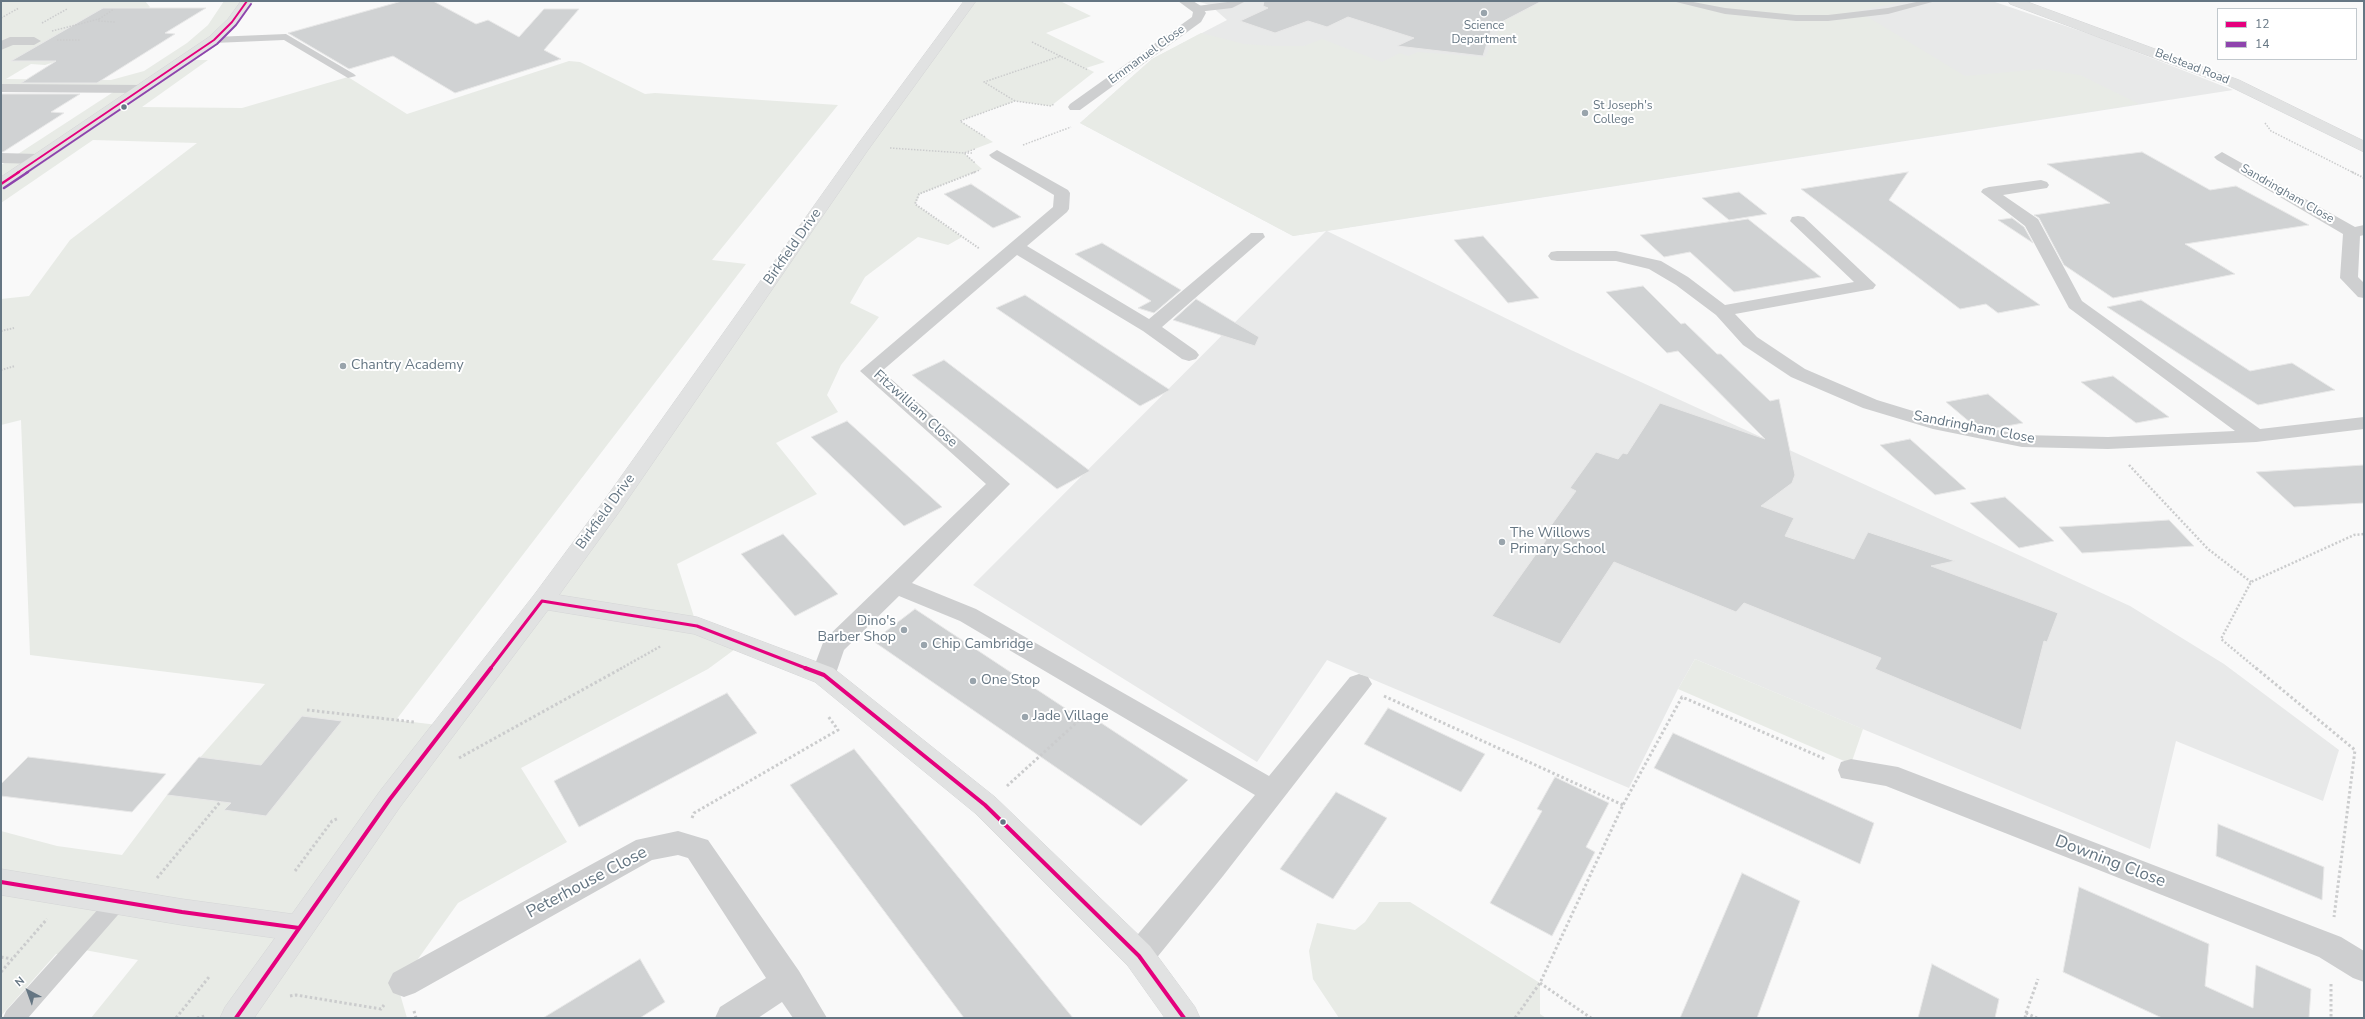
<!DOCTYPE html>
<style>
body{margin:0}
#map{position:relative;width:2365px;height:1019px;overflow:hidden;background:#f9f9f9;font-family:"Nunito Sans",sans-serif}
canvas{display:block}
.frame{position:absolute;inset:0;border:2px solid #657683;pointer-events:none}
.legend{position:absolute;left:2217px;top:8px;width:140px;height:52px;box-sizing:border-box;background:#fff;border:1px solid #c1c8cd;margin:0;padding:5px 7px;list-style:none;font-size:12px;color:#657683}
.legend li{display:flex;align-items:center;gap:8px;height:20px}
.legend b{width:20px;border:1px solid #c1c8cd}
.north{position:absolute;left:8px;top:971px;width:40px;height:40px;-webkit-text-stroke:3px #fff;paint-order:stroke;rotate:319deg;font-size:11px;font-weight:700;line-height:16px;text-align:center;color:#657683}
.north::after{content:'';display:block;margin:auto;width:14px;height:18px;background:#657683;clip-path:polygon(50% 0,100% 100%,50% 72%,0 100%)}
</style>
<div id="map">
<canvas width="2365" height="1019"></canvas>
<div class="frame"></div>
<ul class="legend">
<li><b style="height:5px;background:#e5007d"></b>12</li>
<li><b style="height:5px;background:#8e44ad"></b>14</li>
</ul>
<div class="north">N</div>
</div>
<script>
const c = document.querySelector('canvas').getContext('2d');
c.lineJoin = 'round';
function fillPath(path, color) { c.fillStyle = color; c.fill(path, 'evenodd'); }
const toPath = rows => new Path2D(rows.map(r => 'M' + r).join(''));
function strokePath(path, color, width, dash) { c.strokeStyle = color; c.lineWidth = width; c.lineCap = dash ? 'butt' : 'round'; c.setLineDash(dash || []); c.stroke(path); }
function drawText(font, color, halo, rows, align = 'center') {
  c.font = font + ' "Nunito Sans",sans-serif'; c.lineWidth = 4; c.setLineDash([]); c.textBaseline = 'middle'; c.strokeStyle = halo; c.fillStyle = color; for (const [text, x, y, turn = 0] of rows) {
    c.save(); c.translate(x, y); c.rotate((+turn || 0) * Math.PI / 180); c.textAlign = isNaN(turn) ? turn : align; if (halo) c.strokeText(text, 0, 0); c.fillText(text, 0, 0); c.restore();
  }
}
fillPath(toPath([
 [1196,1,1992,1,2098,37,2233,90,1327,231,1571,350,2130,606,2224,664,2339,750,2323,801,2176,741,2150,849,1695,659,1678,689,1629,788,1327,660,1257,762,973,585,1326,231,1293,236,1080,123,1152,59,1227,20,1210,5]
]), '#e8e9e9');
fillPath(toPath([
 [1,1,145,1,150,7,124,34,104,46,45,65,31,64,6,79,111,80,144,71,187,43,208,25,224,1,247,1,187,60,208,60,142,107,242,108,348,77,407,114,569,61,580,62,645,94,655,93,838,105,712,260,746,264,396,720,446,726,970,1,1060,1,1091,16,1046,33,1105,62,1086,68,1094,72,1051,106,1015,101,960,121,993,142,964,153,982,169,920,194,915,204,962,237,948,245,918,237,865,277,850,303,879,317,841,365,827,395,838,412,776,443,817,494,677,564,697,626,742,644,708,669,521,768,567,842,458,903,398,987,407,1018,91,1018,138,960,74,948,68,956,56,954,1,1016,1,831,57,846,122,855,167,795,265,684,30,655,21,420,1,425,1,299,29,296,70,240,197,143,93,140,1,203,1,165,118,89,1,88],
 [1542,1,1906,1,1858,11,1965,76,2042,69,2080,75,2139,104,1293,236,1080,123,1152,59,1201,33,1244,44,1274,46,1304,46,1322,39,1382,62,1400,53,1408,56,1418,52,1485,57,1504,21],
 [1695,659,1863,729,1851,764,1678,689],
 [1379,902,1410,902,1540,983,1540,1014,1546,1018,1339,1018,1313,979,1309,951,1317,923,1355,930,1365,922]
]), '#e8ebe6');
const building = toPath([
 [402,1,433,1,476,24,488,20,519,37,544,9,579,9,544,50,561,59,455,93,393,56,349,69,288,33,402,1],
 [1264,1,1542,1,1492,27,1483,56,1397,46,1414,38,1348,17,1327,27,1308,21,1275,33,1240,21,1268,8,1263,6,1264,1],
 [103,8,206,8,165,33,175,34,97,83,21,83,56,61,11,61,103,8],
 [1,94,80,94,51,112,64,113,3,152,1,152,1,94],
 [2142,152,2210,190,2236,186,2309,225,2185,244,2235,274,2113,298,2064,265,2039,218,2034,215,2110,203,2047,164,2142,152],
 [1908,172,1889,200,2040,305,1998,313,1986,304,1960,309,1801,189,1908,172],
 [971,184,1021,217,993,228,944,194,971,184],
 [1739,192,1767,214,1729,220,1702,198,1739,192],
 [2012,218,2024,227,2033,243,1998,220,2012,218],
 [1748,219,1821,277,1734,292,1690,252,1664,257,1640,235,1748,219],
 [1483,236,1539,298,1508,303,1454,240,1483,236],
 [1102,243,1181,290,1154,313,1138,308,1151,301,1075,254,1102,243],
 [1643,286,1681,324,1685,323,1717,354,1721,354,1770,401,1779,399,1795,475,1792,483,1761,506,1794,518,1785,536,1854,559,1868,532,1955,561,1931,566,2058,613,2047,642,2044,641,2021,730,1875,669,1881,658,1744,603,1736,612,1614,562,1560,644,1492,616,1546,540,1542,538,1576,491,1570,488,1596,452,1618,459,1623,453,1627,454,1660,403,1765,439,1678,351,1667,353,1606,292,1643,286],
 [1025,295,1170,390,1140,406,996,308,1025,295],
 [1196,299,1259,337,1255,346,1173,320,1196,299],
 [2141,300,2250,371,2292,363,2335,390,2258,405,2107,307,2141,300],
 [944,360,1090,471,1057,489,912,375,944,360],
 [2113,376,2169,417,2136,423,2081,382,2113,376],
 [1988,394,2023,423,1996,428,1972,424,1946,402,1988,394],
 [847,421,942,507,904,526,811,437,847,421],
 [1910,439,1966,489,1935,495,1880,445,1910,439],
 [2364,465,2364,503,2294,507,2256,472,2364,465],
 [2005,497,2054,541,2019,548,1970,503,2005,497],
 [2169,520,2194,546,2082,553,2059,527,2169,520],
 [783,534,838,594,795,616,741,554,783,534],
 [915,609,1086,722,1092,717,1188,780,1141,826,873,641,915,609],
 [727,693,757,733,579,827,554,781,727,693],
 [1388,708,1485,754,1461,792,1364,744,1388,708],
 [302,716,342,721,266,816,224,810,231,803,167,795,199,757,261,765,302,716],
 [1673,733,1874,823,1860,864,1654,768,1673,733],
 [854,749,1073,1018,964,1018,790,785,854,749],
 [28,757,62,761,166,774,132,812,1,796,1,784,28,757],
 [1555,777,1609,803,1586,847,1595,852,1552,936,1490,903,1542,811,1537,809,1555,777],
 [1336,792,1387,818,1333,899,1280,869,1336,792],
 [2218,824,2324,867,2322,900,2216,856,2218,824],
 [1742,873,1800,901,1757,1018,1680,1018,1742,873],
 [2079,887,2209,944,2205,986,2253,1008,2256,965,2311,989,2309,1018,2162,1018,2063,972,2079,887],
 [640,959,665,1002,640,1018,543,1018,640,959],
 [1932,964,1999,999,1995,1018,1918,1018,1932,964]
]);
fillPath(building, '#d0d2d3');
strokePath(building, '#e8e8e8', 1);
const secondary = toPath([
 [241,1,253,1,236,25,219,43,7,187,1,189,1,177,209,37,228,19,241,1],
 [964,1,976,1,868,150,619,512,559,595,697,617,833,668,995,797,1150,946,1195,1007,1200,1018,1165,1018,1128,966,975,813,815,682,694,634,548,610,400,807,254,1018,220,1018,225,1007,275,938,182,925,1,895,1,869,182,899,292,914,380,791,534,595,603,502,858,144,964,1],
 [2008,1,2025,1,2239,80,2364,141,2364,152,2229,86,2010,4,2008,1]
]);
strokePath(secondary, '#d5d6d7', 1);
strokePath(toPath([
 [1,18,19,8],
 [99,19,114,9],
 [42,23,67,9],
 [52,31,99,19,98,21,115,22],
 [57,40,81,40],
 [1032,42,1088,70],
 [1015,101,984,82,1061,56],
 [2265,123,2271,131,2354,173],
 [985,137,960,121,1015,101,1051,106,1054,104],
 [1023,145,1071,127],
 [890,148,964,153,975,163],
 [972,153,964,153,975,149],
 [972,173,980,170]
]), '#cbcccd', 1.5, [1.5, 1.5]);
strokePath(toPath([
 [975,172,919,194,915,204,980,249],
 [2352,172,2364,178],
 [1,331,14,328],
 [1,370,15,366]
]), '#cbcccd', 2, [1.5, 1.5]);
strokePath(toPath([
 [2129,465,2208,549,2251,582],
 [620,669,661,646],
 [2257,669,2221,639,2251,582,2354,535,2364,534]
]), '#cbcccd', 2.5, [2, 2]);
strokePath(toPath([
 [2256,668,2355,750,2334,917],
 [1384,696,1623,805],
 [307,710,414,722],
 [459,758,622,668],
 [1007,786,1086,714],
 [692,818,694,813,838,730,828,716],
 [295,871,332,821,339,818],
 [157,878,221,801],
 [1,957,12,959],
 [1,972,47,919],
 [1540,983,1591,1018],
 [2331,984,2331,1018],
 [290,996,296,995,381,1009,384,1005],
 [414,1011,416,1018],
 [2026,1013,2038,979],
 [176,1018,209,977],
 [197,1018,205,1016],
 [1515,1018,1540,983,1623,805,1682,697,1825,759],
 [2025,1018,2026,1013,2037,1018]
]), '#cbcccd', 3, [2.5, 2.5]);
fillPath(toPath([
 [1235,1,1246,1,1232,8,1197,12,1193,9,1197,6,1235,1],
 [1672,1,1688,1,1725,8,1796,15,1828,15,1888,8,1921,1,1936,1,1888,14,1828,21,1796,21,1725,14,1672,1],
 [286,34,354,74,356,76,348,78,284,40,214,43,210,40,214,37,286,34],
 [117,893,124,896,127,902,124,908,28,1018,3,1018,6,1011,110,896,117,893]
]), '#cecfd0');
fillPath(toPath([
 [1178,1,1193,1,1201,6,1206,13,1201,22,1080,110,1070,110,1068,107,1070,104,1192,17,1193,12,1178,1],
 [10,37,34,37,41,41,34,45,13,45,1,50,1,41,10,37],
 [1,84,143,85,150,89,143,93,1,92,1,84],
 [997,150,1068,190,1070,193,1069,209,1067,212,1027,246,1149,319,1251,233,1263,233,1265,237,1162,327,1196,351,1199,355,1196,359,1189,361,1182,359,1143,331,1017,255,882,371,1010,484,912,583,976,609,1269,776,1350,677,1359,674,1368,677,1372,684,1223,876,1150,966,1139,970,1128,966,1124,956,1128,946,1255,795,960,621,899,596,844,650,833,682,824,684,815,682,811,675,824,640,986,484,860,371,1053,207,1054,195,992,158,989,155,997,150],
 [2222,152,2355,227,2364,225,2364,235,2360,236,2358,277,2364,283,2364,298,2358,297,2340,278,2343,234,2217,160,2214,157,2222,152],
 [1,153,38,154,46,159,38,164,1,163,1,153],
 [2041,180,2047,182,2049,185,2047,188,2003,195,2038,219,2082,301,2260,429,2364,417,2364,429,2256,442,2108,449,2022,447,1933,429,1863,408,1791,377,1743,345,1716,315,1676,285,1649,269,1616,261,1557,261,1551,260,1548,256,1551,252,1557,251,1616,251,1661,261,1688,277,1725,305,1854,282,1790,221,1792,217,1798,216,1804,217,1876,285,1873,289,1867,290,1735,314,1757,337,1805,369,1877,400,1936,418,2022,435,2108,437,2235,431,2069,308,2025,226,1981,192,1983,189,1989,187,2041,180],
 [1851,759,1898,767,2341,937,2364,951,2364,982,2353,978,2319,957,1886,786,1841,778,1838,770,1841,762,1851,759],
 [678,831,708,840,799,971,827,1018,793,1018,782,1002,758,1018,715,1018,720,1007,766,978,688,858,678,855,652,860,415,993,404,997,393,993,388,983,393,973,636,840,678,831]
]), '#cecfd0');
fillPath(secondary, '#e1e2e2');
strokePath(toPath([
 [17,173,214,40,232,22,247,1]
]), '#e5007d', 2);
strokePath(toPath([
 [1,184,19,172]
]), '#e5007d', 2.5);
strokePath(toPath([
 [542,601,697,626,808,669],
 [490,669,542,601]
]), '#e5007d', 3);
strokePath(toPath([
 [805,668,824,675,985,805,1139,956,1184,1018],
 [1,882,182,912,299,928],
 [236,1018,390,799,491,668]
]), '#e5007d', 4);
strokePath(toPath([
 [26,173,217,44,236,25,251,4]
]), '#8e44ad', 2);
strokePath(toPath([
 [4,188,28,172]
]), '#8e44ad', 2.5);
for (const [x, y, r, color] of [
 [1484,13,4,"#99a4ac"],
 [124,107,3.5,"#657683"],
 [1585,113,4,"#99a4ac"],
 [343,366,4,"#99a4ac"],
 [1502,542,4,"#99a4ac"],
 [904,630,4,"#99a4ac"],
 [924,645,4,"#99a4ac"],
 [973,681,4,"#99a4ac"],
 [1025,717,4,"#99a4ac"],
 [1003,822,3.5,"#657683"]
]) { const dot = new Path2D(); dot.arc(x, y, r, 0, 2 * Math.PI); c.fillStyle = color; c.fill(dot); strokePath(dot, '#fff', 1.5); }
drawText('12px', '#657683', '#fff', [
 ["Science",1484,26],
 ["Department",1484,40],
 ["St Joseph's",1593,106,"left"],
 ["College",1593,120,"left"]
]);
drawText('12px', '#657683', '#fff', [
 ["Emmanuel Close",1147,55,-36],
 ["Belstead Road",2192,67,21],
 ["Sandringham Close",2287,194,30]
]);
drawText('14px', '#657683', '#fff', [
 ["Birkfield Drive",793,247,-55],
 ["Fitzwilliam Close",915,409,42],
 ["Sandringham Close",1974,428,11],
 ["Birkfield Drive",606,512,-54]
]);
drawText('14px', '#657683', '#fff', [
 ["Chantry Academy",351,366],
 ["The Willows",1510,534],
 ["Primary School",1510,550],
 ["Dino's",896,622,"right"],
 ["Barber Shop",896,638,"right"],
 ["Chip Cambridge",932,645],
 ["One Stop",981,681],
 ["Jade Village",1033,717]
], 'left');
drawText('17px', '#657683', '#fff', [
 ["Downing Close",2110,862,21],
 ["Peterhouse Close",587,883,-28]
]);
</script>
